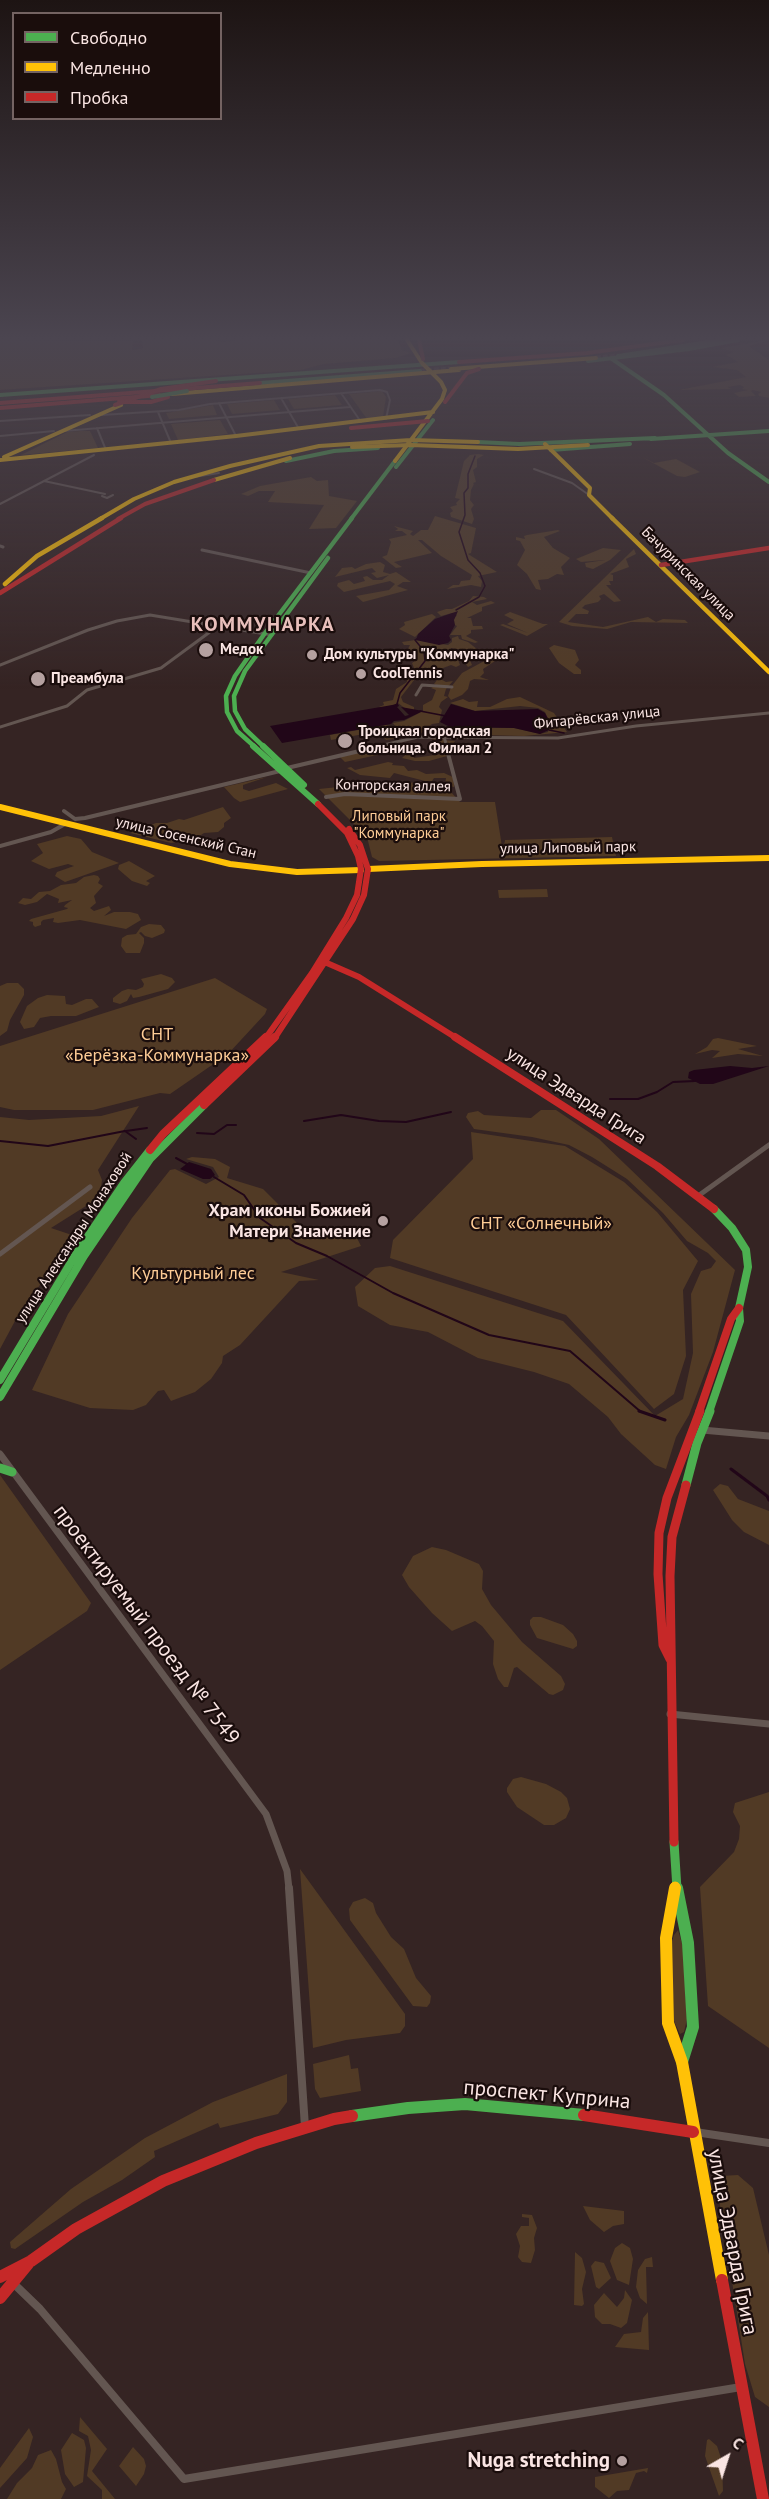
<!DOCTYPE html>
<meta charset="utf-8">
<style>
body{margin:0}
#map{position:relative;width:769px;height:2499px;overflow:hidden;background:#352423;font-family:"PT Sans",sans-serif}
canvas{display:block}
.legend{position:absolute;left:12px;top:12px;width:210px;height:108px;box-sizing:border-box;background:#1a0d0c;border:2px solid #746362;margin:0;padding:8px 10px;list-style:none;font-size:18px;color:#fae5e3}
.legend li{display:flex;align-items:center;gap:12px;height:30px}
.legend b{width:30px;border:2px solid #746362}
.north{position:absolute;left:697px;top:2427px;width:60px;height:60px;-webkit-text-stroke:4px #1a0d0c;paint-order:stroke;rotate:39deg;font-size:16px;font-weight:700;line-height:24px;text-align:center;color:#fae5e3}
.north::after{content:'';display:block;margin:auto;width:21px;height:27px;background:#fae5e3;clip-path:polygon(50% 0,100% 100%,50% 72%,0 100%)}
</style>
<div id="map">
<canvas width="769" height="2499"></canvas>
<ul class="legend">
<li><b style="height:8px;background:#4caf50"></b>Свободно</li>
<li><b style="height:8px;background:#ffc107"></b>Медленно</li>
<li><b style="height:8px;background:#c62828"></b>Пробка</li>
</ul>
<div class="north">С</div>
</div>
<script>
const c = document.querySelector('canvas').getContext('2d');
c.lineJoin = 'round';
function fillPath(path, color) { c.fillStyle = color; c.fill(path, 'evenodd'); }
const toPath = rows => new Path2D(rows.map(r => 'M' + r).join(''));
function strokePath(path, color, width, dash) { c.strokeStyle = color; c.lineWidth = width; c.lineCap = dash ? 'butt' : 'round'; c.setLineDash(dash || []); c.stroke(path); }
function drawText(font, color, halo, rows, align = 'center') {
  c.font = font + ' "PT Sans",sans-serif'; c.lineWidth = 4.5; c.setLineDash([]); c.textBaseline = 'middle'; c.strokeStyle = halo; c.fillStyle = color; for (const [text, x, y, turn = 0] of rows) {
    c.save(); c.translate(x, y); c.rotate((+turn || 0) * Math.PI / 180); c.textAlign = isNaN(turn) ? turn : align; if (halo) c.strokeText(text, 0, 0); c.fillText(text, 0, 0); c.restore();
  }
}
fillPath(toPath([
 [0,340,133,341,132,350,143,348,142,340,216,340,222,342,235,341,234,340,398,340,402,350,411,353,396,358,324,364,301,370,0,390],
 [769,340,749,346,769,360,769,398,759,396,758,394,761,392,753,390,751,391,756,396,739,397,734,393,748,390,742,389,744,387,740,385,728,387,731,389,679,390,746,377,737,370,712,367,738,362,726,355,733,352,720,348],
 [382,391,386,397,383,417,367,419,349,394],
 [335,395,342,405,294,409,288,399],
 [274,400,280,410,232,414,227,404],
 [213,405,217,415,169,419,166,413],
 [220,420,228,434,178,440,171,424],
 [80,431,90,431,98,448,21,455,67,432],
 [478,454,484,455,477,459,477,467,473,470,476,482,473,483,474,484,471,490,470,500,474,505,471,509,474,519,472,524,451,517,450,513,453,511,450,507,457,505,456,503,460,499,455,498,464,461,470,455],
 [640,456,654,463,676,459,700,472,685,477,677,476],
 [311,477,317,481,328,480,329,496,357,501,336,528,309,529,324,505,268,502,275,491,259,491,248,496,241,494,260,486],
 [435,516,476,528,471,553,468,554,497,572,478,576,482,581,481,587,471,585,447,589,453,585,459,585,461,581,470,580,472,575,441,556,422,540,418,540,432,553,394,562,402,567,396,568,382,557,387,555,391,542,389,539,407,535,402,531,395,531,398,529,394,526,413,531,410,534,413,536,421,530,428,530],
 [558,530,560,531,544,537,553,548,570,558,561,567,564,575,557,574,548,579,538,580,541,590,536,589,527,574,517,565,525,550,520,541,516,540,516,537,525,539,524,536,527,535],
 [603,548,621,550,610,560,593,569,586,567,585,563,605,560,581,562,576,559],
 [634,549,636,554,626,559,629,567,610,574,613,575,613,581,609,581,611,585,606,585,621,601,614,602,604,594,599,596,601,599,598,602,585,605,582,608,589,611,588,614,576,614,568,622,603,627,648,617,656,622,663,619,685,620,688,623,631,622,607,629,572,626,559,622],
 [380,562,385,565,383,572,390,574,396,572,411,582,403,582,397,586,408,590,363,602,356,596,389,590,395,584,390,581,344,592,337,586,338,583,349,580,354,584,365,581,363,577,367,576,373,580,382,580,389,575,377,578,371,573,376,572,372,568,335,577,342,568,352,567,355,569,366,564],
 [473,596,484,597,487,599,472,602,477,605,491,601,495,603,482,607,482,611,467,618,471,618,473,626,482,626,483,629,471,630,471,633,466,636,478,642,475,643,462,639,461,635,450,635,457,626,450,623,457,615,452,613,441,616,437,612,446,609,452,609,469,601],
 [510,612,543,624,548,624,527,636,500,625,503,624,528,633,507,624,514,620,504,615],
 [432,614,436,617,415,637,399,629,405,625,404,622],
 [458,636,459,639,468,642,482,653,470,660,472,665,468,667,459,654,463,651,462,650,451,648,451,655,447,659,457,657,460,665,456,667,451,665,430,673,424,672,418,675,401,697,403,702,414,707,414,710,406,709,398,703,382,709,379,707,384,705,383,702,393,700,396,689,407,682,406,676,414,668,412,663,416,660,416,653,408,649,410,645,404,645,402,642,415,640,448,645,452,642,452,638],
 [554,645,575,650,579,660,575,665,581,670,581,674,574,674,559,663,549,648],
 [501,652,505,653,504,655,483,669,484,673,480,677,489,680,474,679,470,681,468,689,462,695,451,700,448,696,451,687,462,673],
 [424,674,431,674,446,682,453,681,446,689,444,696,448,697,441,702,439,707,442,710,439,723,432,724,420,734,412,736,411,734,413,732,419,732,419,728,415,726,405,729,397,729,393,723,404,721,423,711,423,705,432,700,436,690,431,688,436,685,434,684,437,680,424,678],
 [520,697,554,713,567,732,524,736,440,734,431,730,439,727,514,728,540,734,548,732,549,721,545,712,538,708,520,706,475,711,450,703,463,699,469,702,478,701,477,707,490,707,507,699],
 [386,725,394,727,395,735,400,736,399,738,386,740,380,733,375,732,331,740,330,735],
 [441,737,443,740,455,741,453,744,445,743,447,756,429,761,415,761,402,758,405,755,395,753,398,751,394,746,376,749,382,754,345,762,338,755,397,741,396,746,410,744,414,758,442,754,439,743,431,738],
 [388,762,393,763,392,765,404,766,408,771,417,770,426,774,444,773,455,778,454,787,445,785,446,778,434,778,432,781,425,781,394,773,390,778,360,775,347,768,351,767,355,770],
 [267,777,243,785,243,789,249,791,276,783,288,789,240,802,234,798,224,787],
 [404,782,417,783,417,789,450,791,460,802,495,802,503,853,505,840,612,837,616,856,379,861,372,857,367,837,319,789,338,787,402,791],
 [223,807,231,818,224,823,224,827,218,832,204,833,195,839,171,843,130,833,156,823,167,823,179,819,184,820],
 [67,836,81,839,92,852,119,863,65,882,55,876,57,872,74,866,68,864,49,869,31,861,43,853,37,844],
 [129,861,155,876,146,881,150,883,147,886,132,881,118,869,119,865],
 [94,875,98,876,100,879,98,883,103,886,94,896,96,903,90,908,94,911,109,906,111,910,104,916,114,912,130,912,138,914,141,920,126,929,80,920,58,923,53,922,54,918,43,920,41,922,41,925,35,927,33,925,33,922,29,921,31,919,67,909,68,908,64,907,65,905,72,900,58,903,59,899,47,894,37,902,25,905,18,903,23,898,31,899,39,892,50,891,61,885,76,883,84,877],
 [547,889,548,897,499,898,498,890],
 [149,924,161,925,165,930,164,933,152,938,145,936,141,932,139,933,144,938,144,943,140,953,126,953,121,946,122,938,127,935,136,934,141,927],
 [161,974,172,978,175,982,168,989,139,997,133,998,131,994,127,1001,120,1004,113,1002,113,998,122,991,128,989,136,990,143,987,144,984,141,979],
 [215,978,267,1009,265,1014,228,1054,170,1094,160,1093,93,1110,14,1110,0,1107,0,1046],
 [7,983,18,983,24,989,24,995,10,1020,7,1031,0,1036,0,986],
 [47,995,65,996,66,1004,72,1005,86,999,92,999,99,1007,76,1016,51,1016,40,1018,34,1027,24,1029,20,1022,27,1006,38,998],
 [718,1038,757,1046,738,1049,763,1056,738,1054,712,1058,720,1051,712,1050,695,1054,707,1047,713,1039],
 [139,1106,98,1170,102,1180,100,1194,97,1199,51,1228,72,1235,73,1237,15,1321,0,1349,0,1117,29,1120,101,1116],
 [541,1110,556,1110,599,1139,735,1270,713,1352,689,1415,676,1437,666,1469,655,1465,621,1434,608,1417,569,1384,534,1372,478,1358,428,1332,390,1325,358,1306,355,1287,375,1268,390,1266,563,1321,655,1416,683,1399,693,1353,691,1294,701,1271,711,1268,716,1261,708,1253,687,1241,663,1213,627,1179,592,1157,569,1145,532,1137,474,1129,466,1117,468,1113,478,1111,484,1115,531,1118],
 [471,1132,565,1146,624,1182,657,1212,698,1261,683,1290,686,1356,674,1394,654,1409,566,1315,390,1258,393,1240,473,1159],
 [192,1157,215,1159,230,1167,227,1178,263,1189,299,1225,356,1236,361,1246,281,1272,319,1280,299,1281,240,1345,223,1356,222,1363,211,1379,195,1392,171,1401,164,1390,158,1391,146,1405,133,1410,90,1408,32,1390,68,1314,132,1218,170,1170,175,1169,206,1184,219,1177,213,1167,186,1159],
 [0,1475,91,1603,87,1611,0,1670],
 [720,1484,728,1486,738,1499,769,1511,769,1545,744,1532,732,1520,713,1490],
 [432,1547,446,1550,479,1564,483,1571,482,1589,491,1605,522,1642,561,1676,565,1684,563,1690,553,1695,549,1694,517,1667,514,1668,508,1687,504,1687,498,1679,493,1664,494,1641,482,1626,475,1621,452,1631,432,1613,409,1587,402,1575,413,1556],
 [533,1617,541,1617,563,1625,573,1634,577,1641,577,1646,573,1649,537,1638,530,1625,530,1620],
 [521,1777,546,1784,561,1792,567,1798,570,1809,566,1818,554,1825,544,1825,517,1807,507,1792,507,1788,513,1779],
 [769,1792,769,2048,708,2006,700,1887,734,1852,739,1839,740,1826,733,1812,735,1803],
 [300,1869,405,2014,405,2026,400,2033,346,2040,313,2048],
 [365,1898,373,1903,376,1913,391,1937,404,1949,416,1978,431,1996,430,2003,427,2007,413,2006,350,1920,349,1909,353,1902],
 [678,1930,683,1947,687,2019,684,2032,680,2034,674,2021,671,1944,674,1935],
 [349,2055,351,2069,358,2068,361,2091,320,2098,315,2089,313,2064],
 [287,2074,287,2102,278,2114,220,2128,218,2123,154,2151,155,2157,122,2180,83,2202,15,2249,11,2248,10,2242,71,2189,145,2138,213,2102],
 [738,2175,753,2188,769,2255,769,2407,755,2397,745,2364,717,2186,721,2176],
 [583,2206,624,2211,624,2224,613,2226,604,2232,590,2220],
 [522,2214,532,2215,537,2228,534,2238,535,2250,531,2263,522,2262,518,2257,520,2246,516,2234,521,2226,529,2226,529,2218,522,2217],
 [622,2243,630,2248,633,2259,629,2285,617,2280,610,2261,615,2248],
 [575,2252,582,2258,586,2272,582,2289,584,2304,582,2306,574,2305],
 [652,2257,653,2267,646,2267,647,2304,640,2298,636,2287,638,2270,645,2259],
 [595,2261,604,2263,611,2278,599,2289,596,2287,591,2266],
 [625,2290,632,2300,627,2323,621,2328,610,2324,602,2324,595,2317,594,2305,604,2293,617,2307,624,2298],
 [648,2312,649,2350,615,2347,624,2334,641,2332,643,2318],
 [80,2417,107,2449,92,2471,115,2499,102,2499,102,2490,87,2476,91,2450,88,2436,79,2431],
 [29,2428,33,2437,27,2458,0,2488,0,2468],
 [72,2433,84,2440,86,2448,83,2482,74,2487,65,2474,61,2450],
 [709,2439,717,2446,722,2461,723,2491,719,2496,705,2456,707,2440],
 [133,2447,144,2459,146,2466,144,2474,136,2486,119,2466],
 [51,2450,56,2459,62,2482,66,2489,61,2499,7,2499,17,2483,32,2468,38,2455],
 [648,2468,647,2473,644,2471,636,2473,629,2490,617,2491,609,2498,595,2487,595,2477]
]), '#513a25');
fillPath(toPath([
 [458,611,454,620,455,625,449,636,451,640,448,643,439,645,416,640,418,634,435,619],
 [398,704,399,706,397,707,405,716,409,715,401,707,423,711,404,720,394,721,391,724,282,743,270,726],
 [451,704,475,711,538,709,545,713,549,721,549,730,540,734,514,728,450,727,440,722],
 [730,1066,752,1068,769,1066,713,1084,700,1084,688,1078,689,1072,694,1070],
 [189,1162,211,1169,215,1175,210,1179,203,1179,180,1169]
]), '#210618');
strokePath(toPath([
 [456,610,479,597,485,586,480,573,468,560,459,532,465,515,464,493,468,488,468,474,475,456],
 [394,706,397,704,400,693,425,661,424,651,415,640,417,639],
 [420,711,446,716],
 [549,730,564,733]
]), '#210618', 1.5);
strokePath(toPath([
 [610,1099,638,1099,657,1092,673,1082,695,1081],
 [304,1121,341,1115,379,1121,406,1122,451,1112],
 [126,1131,147,1128],
 [197,1133,214,1134,227,1125,236,1125],
 [0,1141,48,1146,125,1131,136,1139],
 [176,1158,187,1164],
 [214,1177,244,1195,260,1218,296,1243,327,1256,393,1293,489,1335,570,1351,641,1412]
]), '#210618', 2);
strokePath(toPath([
 [639,1411,665,1420],
 [731,1469,767,1496,769,1500]
]), '#210618', 3);
strokePath(toPath([
 [596,358,618,356],
 [420,371,451,369]
]), '#534140', 5, [5, 2]);
strokePath(toPath([
 [341,393,361,422],
 [281,398,299,429],
 [219,403,236,436],
 [158,412,171,443],
 [102,415,179,410,210,404,380,390,387,392,390,400,386,419],
 [0,421,90,415],
 [97,428,106,450],
 [64,431,350,407],
 [0,436,54,431],
 [534,469,572,483,589,495],
 [194,477,219,473],
 [44,481,105,494],
 [102,496,107,498,113,495],
 [0,504,94,455]
]), '#635651', 2);
strokePath(toPath([
 [0,546,3,547],
 [202,550,311,573],
 [0,665,88,630,117,621,150,615,272,635],
 [416,695,422,685,452,687],
 [0,727,67,706,87,690,161,668,218,626],
 [444,737,447,747],
 [375,747,418,737,558,738,636,726,769,713]
]), '#635651', 3);
strokePath(toPath([
 [287,768,381,746],
 [326,797,345,794,460,799,446,746],
 [64,811,75,819,85,818,280,771],
 [0,846,51,832,65,824]
]), '#635651', 4);
strokePath(toPath([
 [698,1196,769,1145],
 [0,1254,90,1187]
]), '#635651', 5);
strokePath(toPath([
 [702,1430,769,1436],
 [0,1454,266,1814,287,1871,289,1889],
 [670,1714,769,1724]
]), '#635651', 7);
strokePath(toPath([
 [289,1888,305,2127],
 [695,2132,769,2143],
 [12,2282,40,2309,184,2479,741,2387]
]), '#635651', 8);
strokePath(toPath([
 [618,356,721,340],
 [612,359,664,395,728,453,769,482],
 [588,361,689,349,738,340],
 [260,383,420,371],
 [0,395,459,362],
 [651,439,769,431],
 [478,442,519,444,655,438],
 [551,450,630,444],
 [286,461,334,451,378,448],
 [396,467,433,420],
 [351,519,395,461]
]), '#4caf50', 4);
strokePath(toPath([
 [255,747,237,731,227,712,226,696,235,676,265,633,352,518],
 [264,747,245,729,235,711,234,696,245,671,328,558]
]), '#4caf50', 4.5);
strokePath(toPath([
 [253,746,318,804],
 [263,746,304,785]
]), '#4caf50', 6);
strokePath(toPath([
 [0,1380,76,1254,124,1183,150,1150],
 [0,1397,84,1256,150,1159,204,1105],
 [709,1412,740,1321,739,1308,748,1267,746,1250,732,1228,714,1209]
]), '#4caf50', 8);
strokePath(toPath([
 [0,1468,12,1472],
 [686,1485,697,1443,710,1411],
 [674,1842,677,1889]
]), '#4caf50', 9);
strokePath(toPath([
 [677,1888,688,1943,693,2027,682,2062],
 [352,2116,408,2108,465,2104,584,2115]
]), '#4caf50', 12);
strokePath(toPath([
 [451,369,596,358],
 [172,394,459,370],
 [545,444,590,488,589,495,613,519],
 [4,457,121,405],
 [0,460,236,436,433,412],
 [395,461,442,399,445,390,441,382,422,363,407,340],
 [214,480,290,458],
 [100,519,134,499,174,482,230,466,319,446,411,440,478,442]
]), '#ffc107', 4);
strokePath(toPath([
 [612,518,769,672],
 [5,584,37,556,102,518]
]), '#ffc107', 4.5);
strokePath(toPath([
 [0,807,230,864,297,872,361,870],
 [368,869,482,864,769,858]
]), '#ffc107', 6);
strokePath(toPath([
 [674,1889,675,1886]
]), '#ffc107', 9);
strokePath(toPath([
 [675,1888,666,1938,668,2023,682,2062,722,2280]
]), '#ffc107', 12);
strokePath(toPath([
 [419,340,423,359],
 [459,362,587,353,683,340],
 [119,402,151,402,168,397],
 [445,402,467,373,479,369],
 [0,403,260,383],
 [0,408,160,395],
 [351,428,428,421],
 [118,519,145,504,214,480]
]), '#c62828', 4);
strokePath(toPath([
 [661,565,769,548],
 [0,593,121,518]
]), '#c62828', 4.5);
strokePath(toPath([
 [320,960,359,977,458,1039],
 [265,1039,312,973,346,918,357,895,361,869,358,856,347,833,318,804],
 [274,1039,353,919,364,895,368,869,360,845,349,829]
]), '#c62828', 6);
strokePath(toPath([
 [455,1037,657,1166,714,1209],
 [204,1105,275,1037],
 [150,1150,163,1134,266,1037],
 [699,1412,731,1319,739,1308]
]), '#c62828', 8);
strokePath(toPath([
 [670,1659,663,1645,658,1574,659,1533,667,1498,700,1411],
 [674,1842,670,1576,672,1537,686,1485]
]), '#c62828', 9);
strokePath(toPath([
 [584,2115,693,2132],
 [0,2277,31,2261,76,2229,163,2181,256,2143,334,2119,352,2116],
 [722,2280,763,2499],
 [0,2298,28,2264]
]), '#c62828', 12);
strokePath(toPath([
 [152,397,187,391]
]), '#4caf50', 4);
strokePath(toPath([
 [352,447,411,445,518,449,588,445]
]), '#ffc107', 4);
strokePath(toPath([
 [115,405,161,389,216,381]
]), '#c62828', 4);
const sky = c.createLinearGradient(0, 0, 0, 690);
sky.addColorStop(0, '#1d1413');
sky.addColorStop(0.49, '#4b4550');
sky.addColorStop(1, '#4b455000');
c.fillStyle = sky;
c.fillRect(0, 0, 769, 690);
for (const [x, y, r, color] of [
 [206,650,8,"#b5a1a0"],
 [312,655,6,"#b5a1a0"],
 [361,674,6,"#b5a1a0"],
 [38,679,8,"#b5a1a0"],
 [345,741,8,"#b5a1a0"],
 [383,1221,6,"#b5a1a0"],
 [622,2461,6,"#b5a1a0"]
]) { const dot = new Path2D(); dot.arc(x, y, r, 0, 2 * Math.PI); c.fillStyle = color; c.fill(dot); strokePath(dot, '#1a0d0c', 2); }
drawText('15px', '#fae5e3', '#1a0d0c', [
 ["Бачуринская улица",688,574,45],
 ["Фитарёвская улица",597,718,-6],
 ["Конторская аллея",393,786,1],
 ["улица Сосенский Стан",186,838,13],
 ["улица Липовый парк",568,848,-1],
 ["улица Александры Монаховой",74,1238,-57]
]);
drawText('bold 15px', '#fae5e3', '#1a0d0c', [
 ["Медок",220,650],
 ["Дом культуры \"Коммунарка\"",324,655],
 ["CoolTennis",373,674],
 ["Преамбула",51,679],
 ["Троицкая городская",358,732],
 ["больница. Филиал 2",358,749]
], 'left');
drawText('15px', '#fecc96', '#1a0d0c', [
 ["Липовый парк",399,817],
 ["\"Коммунарка\"",399,834]
]);
drawText('18px', '#fecc96', '#1a0d0c', [
 ["СНТ",157,1035],
 ["«Берёзка-Коммунарка»",157,1056],
 ["СНТ «Солнечный»",541,1224],
 ["Культурный лес",193,1274]
]);
drawText('18px', '#fae5e3', '#1a0d0c', [
 ["улица Эдварда Грига",576,1096,33]
]);
drawText('bold 18px', '#fae5e3', '#1a0d0c', [
 ["Храм иконы Божией",371,1211],
 ["Матери Знамение",371,1232]
], 'right');
c.letterSpacing = '1.5px';
drawText('bold 20px', '#e8bfbb', '#1a0d0c', [
 ["КОММУНАРКА",263,625]
]);
c.letterSpacing = '0px';
drawText('21px', '#fae5e3', '#1a0d0c', [
 ["проектируемый проезд № 7549",146,1625,53],
 ["проспект Куприна",547,2095,5],
 ["улица Эдварда Грига",732,2242,79]
]);
drawText('bold 21px', '#fae5e3', '#1a0d0c', [
 ["Nuga stretching",610,2461]
], 'right');
</script>
